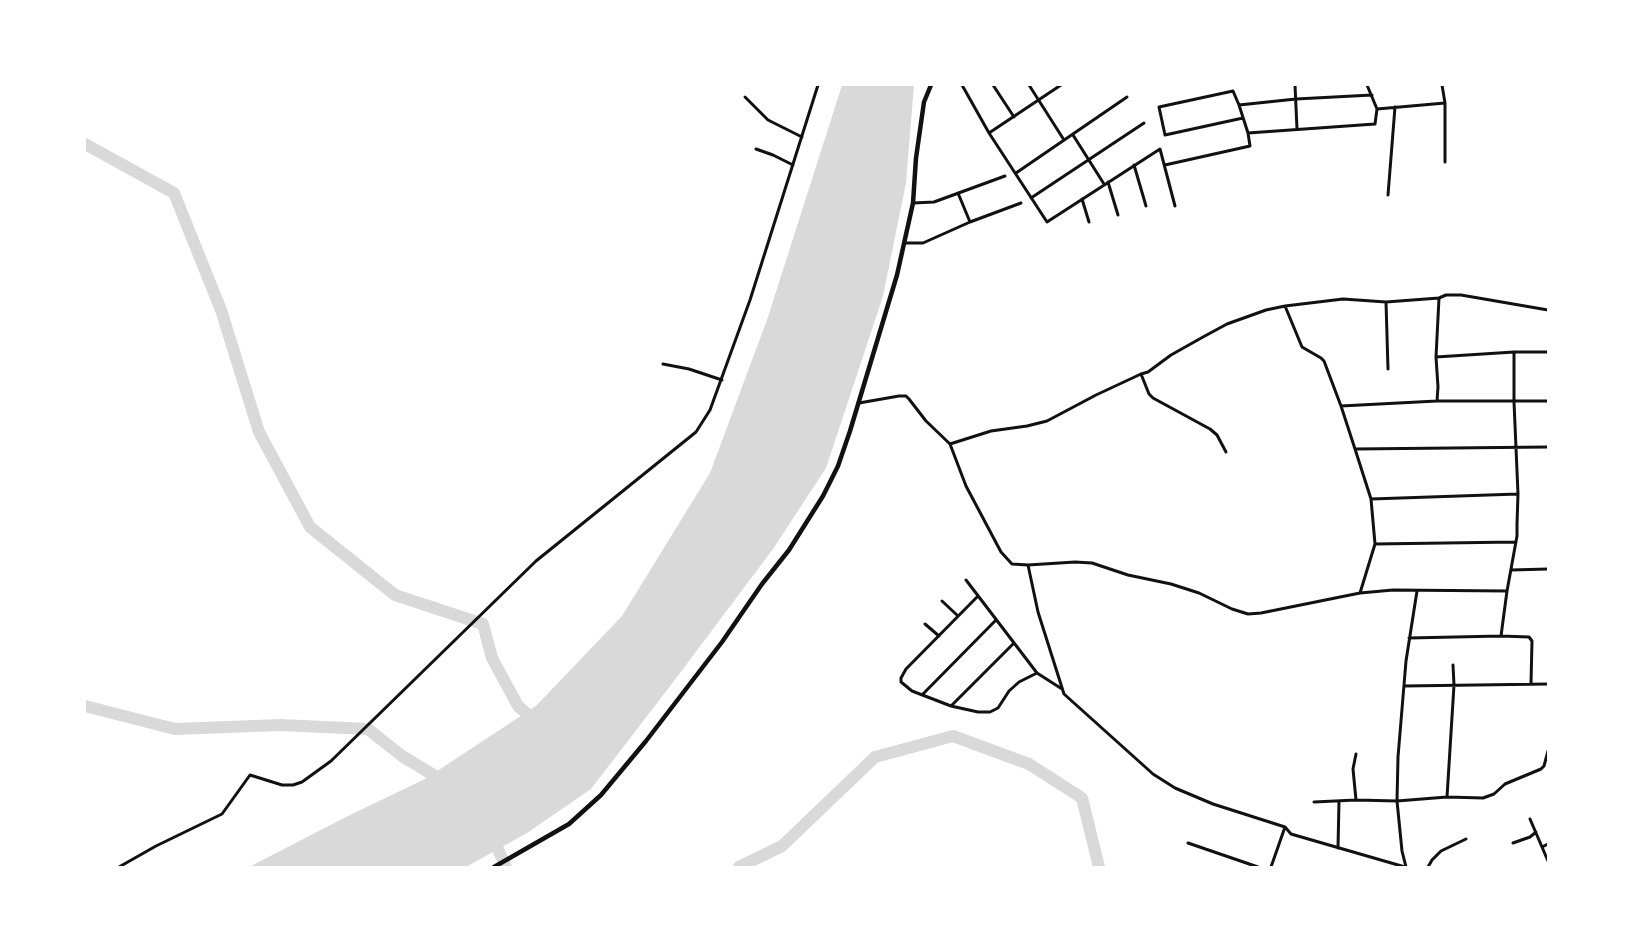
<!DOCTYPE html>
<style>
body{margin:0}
#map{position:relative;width:1633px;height:952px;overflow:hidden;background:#fff;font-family:Ubuntu,sans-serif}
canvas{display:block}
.frame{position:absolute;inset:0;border:86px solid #fff;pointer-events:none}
</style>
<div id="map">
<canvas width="1633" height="952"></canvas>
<div class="frame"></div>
</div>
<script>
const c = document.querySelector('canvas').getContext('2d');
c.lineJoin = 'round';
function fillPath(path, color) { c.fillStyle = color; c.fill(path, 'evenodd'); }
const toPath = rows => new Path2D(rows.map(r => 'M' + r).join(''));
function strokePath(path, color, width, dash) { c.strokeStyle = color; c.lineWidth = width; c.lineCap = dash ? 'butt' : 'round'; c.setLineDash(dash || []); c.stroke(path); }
fillPath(toPath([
 [842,85,914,85,906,183,883,296,826,468,773,549,677,677,591,789,527,833,466,867,249,867,348,816,425,779,536,706,622,616,710,473,768,317]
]), '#d9d9d9');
strokePath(toPath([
 [85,144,174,193,221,310,259,432,310,527,395,595,483,624,492,658,518,706,539,724],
 [85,706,175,729,280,725,368,729,402,756,445,782],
 [491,834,506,867],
 [739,867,782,846,875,757,953,736,1029,764,1082,798,1099,867]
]), '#d9d9d9', 12);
strokePath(toPath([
 [962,85,989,133,1047,222,1160,149,1175,206],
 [993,85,1014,117],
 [1029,85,1064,140],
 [1295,85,1297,129],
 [745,97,768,120,802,137],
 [1445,103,1445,162],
 [1239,105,1296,99,1372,95],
 [1377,109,1445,103,1442,85],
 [1243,118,1165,135,1159,107,1233,91,1239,105,1248,133,1375,124,1377,109,1367,85],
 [989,133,1061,85],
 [1073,135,1104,184],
 [756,149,773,155,793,165],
 [1134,165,1146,206],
 [1165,165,1250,146,1248,133],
 [1016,173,1127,97],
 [1108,182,1118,215],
 [1388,195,1395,107],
 [1031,198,1144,123],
 [1082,199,1089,222],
 [913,203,934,202,1005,176],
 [970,222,1021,203],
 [905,243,923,243,970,222,958,193],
 [1386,302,1388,369],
 [1285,306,1302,347,1321,358,1324,361,1341,406,1437,401,1438,387,1436,357,1439,298,1446,295,1461,295,1548,310],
 [1436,357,1514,352,1548,352],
 [663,364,689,369,722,380],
 [1437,401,1548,401],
 [859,403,899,396,906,396,909,399,926,421,950,444,966,486,1001,552,1012,564,1028,565,1075,562,1092,563,1128,575,1171,584,1199,593,1232,609,1248,614,1261,613,1360,593,1393,590,1507,591,1517,536,1517,524,1518,494,1514,402,1514,352],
 [1341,406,1355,449,1548,447],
 [950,444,991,431,1027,426,1047,421,1096,395,1141,374],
 [1355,449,1371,499,1375,544,1515,542],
 [1226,452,1217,435,1210,429,1153,398,1149,394,1141,374,1148,372,1171,355,1203,337,1227,324,1266,310,1285,306,1343,299,1386,302,1439,298],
 [1371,499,1518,494],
 [1028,565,1038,612,1064,694,1153,774,1175,788,1213,804,1285,827,1291,834,1405,867],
 [1511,570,1548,569],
 [966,580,1037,673,1062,689],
 [1360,593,1375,544],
 [978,596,906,669,901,678,901,682,912,691,951,706,978,712,990,712,998,708,1009,691,1019,682,1037,673],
 [942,601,958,616],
 [925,624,939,636],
 [1501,636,1507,591],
 [1409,638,1501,636,1529,637,1532,641,1531,683],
 [1404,686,1548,684],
 [922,695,996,620],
 [951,706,1014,643],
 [1447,797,1454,685,1453,665],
 [1356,800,1353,769,1356,754],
 [1314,802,1356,800,1397,801,1447,797,1483,798,1494,794,1505,784,1541,769,1544,766,1548,751],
 [1530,819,1548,861],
 [1188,843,1258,867],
 [1513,843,1530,837,1536,832],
 [1542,847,1548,844],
 [1338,848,1339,801],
 [119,867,156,846,222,814,250,775,282,785,293,785,302,782,331,761,536,561,696,432,710,410,750,300,818,85],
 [1271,867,1285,827],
 [1406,867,1402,851,1397,801,1398,757,1406,661,1417,591],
 [1428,867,1432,860,1441,851,1466,839]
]), '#111', 3);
strokePath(toPath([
 [494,867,569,824,601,795,646,741,722,642,762,584,789,550,823,496,838,466,850,431,897,275,913,203,916,158,924,102,931,85]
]), '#111', 4.5);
</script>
